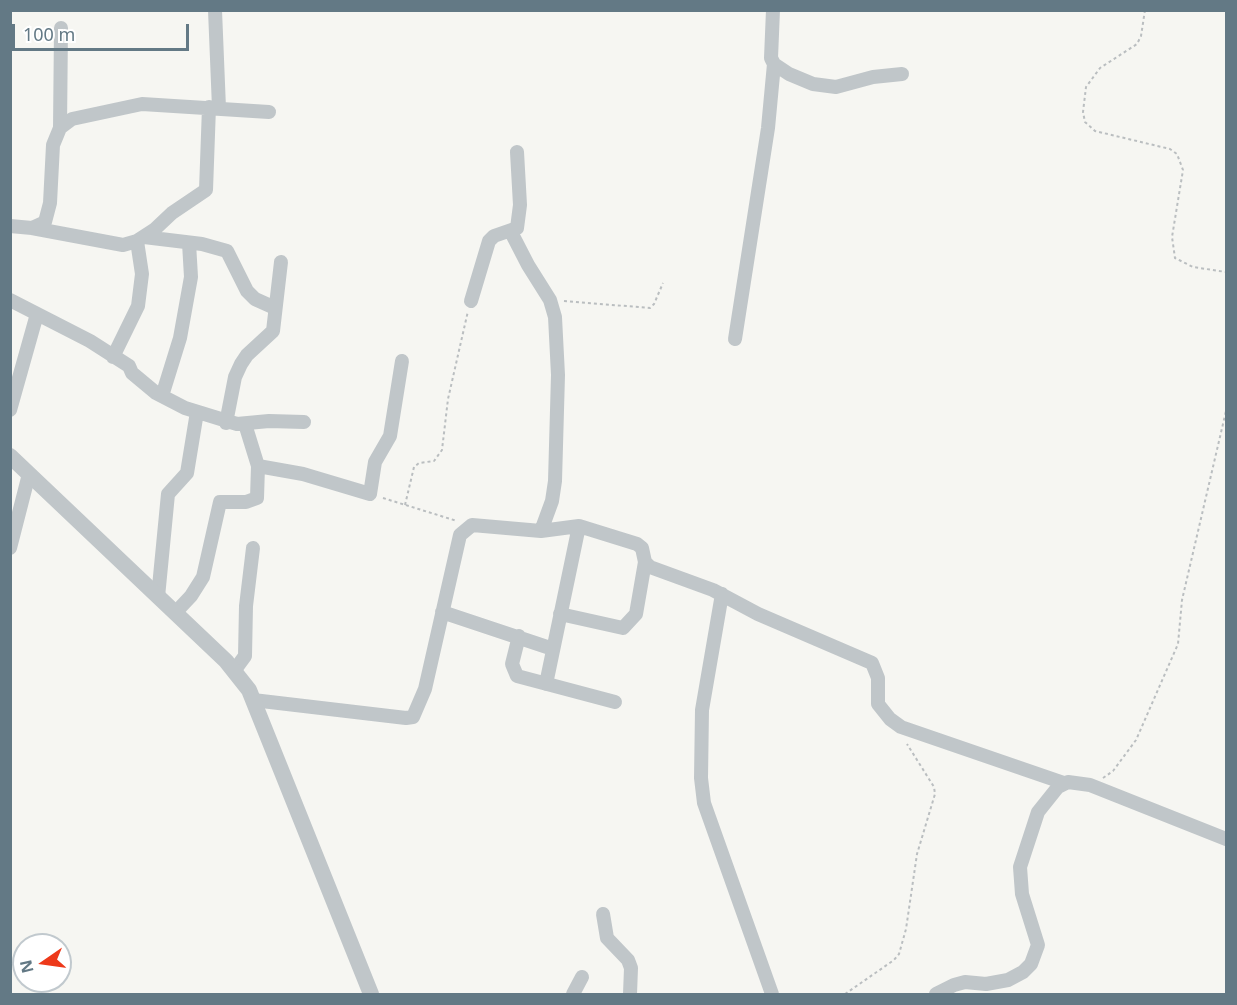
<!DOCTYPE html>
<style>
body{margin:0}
#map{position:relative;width:1237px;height:1005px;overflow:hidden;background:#f6f6f2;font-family:"Noto Sans",sans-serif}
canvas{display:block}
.frame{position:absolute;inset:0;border:12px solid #637985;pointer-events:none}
.north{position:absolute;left:12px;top:933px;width:60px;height:60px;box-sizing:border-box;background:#fff;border:2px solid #c1c9ce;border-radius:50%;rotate:257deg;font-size:16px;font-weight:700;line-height:24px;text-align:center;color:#637985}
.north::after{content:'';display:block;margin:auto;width:21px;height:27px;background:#ed391a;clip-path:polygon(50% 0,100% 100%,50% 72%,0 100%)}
.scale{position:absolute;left:12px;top:24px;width:177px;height:27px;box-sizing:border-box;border:3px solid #637985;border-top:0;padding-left:8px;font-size:18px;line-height:21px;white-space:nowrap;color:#637985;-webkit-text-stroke:4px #fff;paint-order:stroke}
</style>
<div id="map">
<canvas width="1237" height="1005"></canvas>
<div class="frame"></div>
<div class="north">N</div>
<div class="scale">100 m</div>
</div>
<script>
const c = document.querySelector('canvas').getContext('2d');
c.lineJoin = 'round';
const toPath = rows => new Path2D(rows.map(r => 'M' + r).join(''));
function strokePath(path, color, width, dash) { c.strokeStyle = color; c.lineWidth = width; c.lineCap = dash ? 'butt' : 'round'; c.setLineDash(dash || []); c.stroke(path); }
strokePath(toPath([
 [1145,10,1141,36,1137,44,1100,68,1086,87,1083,112,1085,122,1095,131,1170,149,1177,154,1183,170,1172,237,1175,258,1193,267,1226,272],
 [564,301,650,308,654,304,663,283],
 [383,498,457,521],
 [405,505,414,467,419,463,434,461,442,450,448,399,468,311],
 [1103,778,1113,771,1136,740,1178,644,1182,600,1226,411],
 [845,994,894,960,899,954,906,929,917,854,935,794,934,787,907,744]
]), '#babec0', 2, [3, 3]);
strokePath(toPath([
 [215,10,219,108],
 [773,10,771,58,774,64,789,74,813,84,836,87,873,77,902,74],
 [60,128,61,28],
 [10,226,32,228,45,222,50,203,53,145,60,128,72,119,142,104,269,112],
 [32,228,123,245,137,241,154,230,172,213,206,190,209,107],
 [511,232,528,265,550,300,555,317,558,375,555,481,552,501,541,531],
 [144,237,202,244,227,251,247,291,255,299,275,308],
 [10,300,90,341,129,366,132,373,156,393,185,408,237,424,269,421,304,422],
 [471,301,489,241,494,236,517,228,520,205,517,152],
 [735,339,768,128,774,64],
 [113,357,138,306,142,274,137,241],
 [162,396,180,338,191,277,189,243],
 [10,410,37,314],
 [226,423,235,377,241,364,247,355,273,331,281,262],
 [258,466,303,474,370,494,375,462,390,436,402,361],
 [10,548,29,474],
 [722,594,702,710,701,778,704,803,772,994],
 [158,597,168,494,187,473,197,412],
 [442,612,553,649],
 [175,613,191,596,203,577,220,502,246,502,257,498,258,466,245,424],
 [560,614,623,628,636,614,645,562],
 [519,636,512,664,517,676,615,702],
 [234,671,245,656,246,606,253,548],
 [546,684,579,526],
 [253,700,406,718,413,717,425,689,460,535,472,525,541,531,579,526,637,544,642,548,645,562,650,567,713,590,758,614,872,663,878,678,878,704,890,719,901,727,1064,783],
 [603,914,607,938,628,960,631,968,630,994],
 [573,994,582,977],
 [936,994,954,985,965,982,986,984,1008,980,1023,972,1031,964,1038,945,1022,894,1020,867,1038,812,1058,787,1068,782,1090,785,1226,839]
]), '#c0c6c9', 14);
strokePath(toPath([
 [10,456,226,661,249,690,371,994]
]), '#c0c6c9', 16);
</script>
